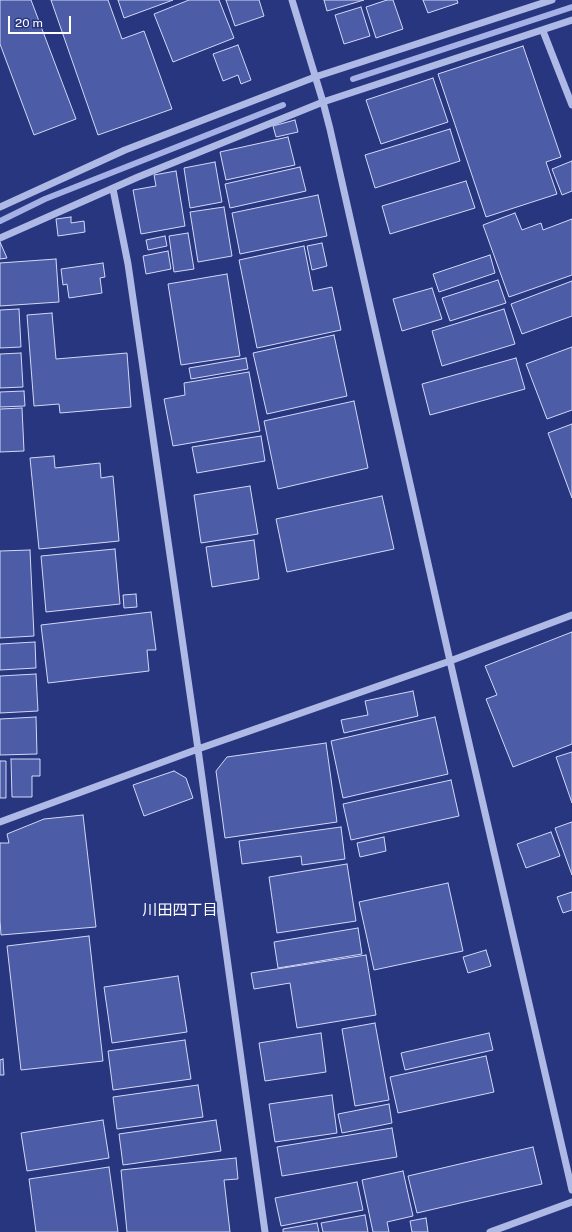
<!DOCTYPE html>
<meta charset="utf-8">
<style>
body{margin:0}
#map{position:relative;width:572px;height:1232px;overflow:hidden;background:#283680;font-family:"Public Sans",sans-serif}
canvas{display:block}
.scale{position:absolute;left:8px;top:16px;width:63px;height:18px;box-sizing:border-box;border:2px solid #fff;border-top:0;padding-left:5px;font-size:12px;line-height:14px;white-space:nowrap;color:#fff;-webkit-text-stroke:3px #283680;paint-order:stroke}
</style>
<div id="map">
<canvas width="572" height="1232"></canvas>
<div class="scale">20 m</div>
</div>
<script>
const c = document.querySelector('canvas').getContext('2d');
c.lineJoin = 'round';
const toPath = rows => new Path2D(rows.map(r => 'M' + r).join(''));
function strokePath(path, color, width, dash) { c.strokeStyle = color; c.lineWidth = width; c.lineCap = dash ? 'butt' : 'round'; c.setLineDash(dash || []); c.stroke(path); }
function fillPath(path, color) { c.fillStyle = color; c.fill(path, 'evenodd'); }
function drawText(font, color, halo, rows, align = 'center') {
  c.font = font + ' "Public Sans","Noto Sans JP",sans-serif'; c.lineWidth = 4; c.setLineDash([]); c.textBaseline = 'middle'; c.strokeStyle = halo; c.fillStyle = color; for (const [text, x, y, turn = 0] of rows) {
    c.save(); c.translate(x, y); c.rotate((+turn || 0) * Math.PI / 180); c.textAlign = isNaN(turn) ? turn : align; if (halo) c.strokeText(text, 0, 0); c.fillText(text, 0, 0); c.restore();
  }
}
strokePath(toPath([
 [353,79,572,7],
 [0,221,45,199,283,105]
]), '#a4b0e6', 6);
const building = toPath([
 [0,0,31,0,76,119,34,135,0,44,0,0],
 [51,0,108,0,122,39,144,31,172,109,98,135,51,0],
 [118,0,173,0,124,18,118,0],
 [189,0,219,0,234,38,173,62,154,14,189,0],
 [226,0,259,0,264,16,235,26,226,0],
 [324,0,364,0,327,11,324,0],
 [387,0,393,0,403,29,376,38,366,7,387,0],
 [423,0,457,0,458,3,428,13,423,0],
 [361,7,370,36,344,44,335,15,361,7],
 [238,45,251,80,241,84,238,75,223,81,213,54,238,45],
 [523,46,561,157,546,162,557,194,486,217,438,74,523,46],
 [433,78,448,122,381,144,366,100,433,78],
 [295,120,298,132,276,137,273,126,295,120],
 [450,129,460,161,375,188,365,155,450,129],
 [288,137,295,165,226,180,220,152,288,137],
 [572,161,572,191,562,195,552,169,572,161],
 [215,162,222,202,190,208,184,168,215,162],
 [300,167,306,191,230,208,225,184,300,167],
 [176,171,185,226,141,234,133,190,156,186,154,175,176,171],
 [466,181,475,208,390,234,382,206,466,181],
 [318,195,327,236,240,254,232,213,318,195],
 [224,207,232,256,198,262,190,212,224,207],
 [515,213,522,230,541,223,543,230,572,219,572,275,509,297,483,225,515,213],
 [71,217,71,223,84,221,85,232,58,236,56,219,71,217],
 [188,233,194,269,174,272,169,236,188,233],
 [165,236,167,246,148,250,146,240,165,236],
 [0,242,7,258,0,259,0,242],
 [322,243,327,266,312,270,307,246,322,243],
 [304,246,313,291,332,287,341,330,257,348,239,260,304,246],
 [168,251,171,269,146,274,143,256,168,251],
 [490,255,495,273,439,292,433,274,490,255],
 [56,259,59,302,0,306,0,263,56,259],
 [103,263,105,277,100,278,102,293,69,298,67,284,63,285,61,269,103,263],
 [227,274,240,356,181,365,168,284,227,274],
 [498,280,506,303,450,321,442,298,498,280],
 [572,281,572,316,522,334,511,304,572,281],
 [432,288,442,319,402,331,393,299,432,288],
 [19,309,21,347,0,348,0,310,19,309],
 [504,309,515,344,442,366,432,331,504,309],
 [52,313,56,359,127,353,131,407,60,413,59,404,34,406,27,315,52,313],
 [334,335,347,396,267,414,253,353,334,335],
 [572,347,572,410,547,419,526,364,572,347],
 [21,353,23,387,0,388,0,354,21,353],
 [246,358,248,369,191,379,189,368,246,358],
 [516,358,525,389,430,415,422,384,516,358],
 [249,372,260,431,173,446,164,399,185,395,184,383,249,372],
 [24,391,25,406,0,407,0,392,24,391],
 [354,401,368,468,278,489,264,421,354,401],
 [22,408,24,451,0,452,0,409,22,408],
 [572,424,572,498,548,433,572,424],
 [261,436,265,461,197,473,192,447,261,436],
 [54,456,55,468,100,463,101,478,113,476,119,541,39,549,30,458,54,456],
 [250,486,258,534,201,543,194,495,250,486],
 [382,496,394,549,287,572,276,519,382,496],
 [254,540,259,579,212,587,206,547,254,540],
 [115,549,120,604,46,612,41,556,115,549],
 [30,550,34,636,0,638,0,551,30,550],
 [136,594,137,607,124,608,123,595,136,594],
 [151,612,156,650,147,650,149,671,48,683,41,625,151,612],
 [572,632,572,744,513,767,486,699,497,695,485,666,572,632],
 [35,642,36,668,0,670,0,644,35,642],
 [36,674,38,711,0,713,0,676,36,674],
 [413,691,418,716,344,733,341,720,368,715,365,701,413,691],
 [36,717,37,754,0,755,0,719,36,717],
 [435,717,448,774,343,798,331,741,435,717],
 [326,743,337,822,225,838,216,771,227,757,326,743],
 [572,752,572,803,556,757,572,752],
 [11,759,40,759,40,776,32,776,32,797,12,797,11,759],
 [0,761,6,761,6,798,0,798,0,761],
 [174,771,186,778,193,798,144,816,133,785,174,771],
 [451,780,459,816,351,840,343,804,451,780],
 [83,815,96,927,1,935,0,920,0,843,9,843,7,834,44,819,83,815],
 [572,822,572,875,555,828,572,822],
 [341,827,345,859,302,865,301,856,242,864,239,841,341,827],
 [551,832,560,856,526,868,517,844,551,832],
 [384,837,386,851,360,857,357,843,384,837],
 [347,864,356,921,277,933,269,877,347,864],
 [448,883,463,951,374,970,359,902,448,883],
 [572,892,572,910,563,913,557,897,572,892],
 [358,928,362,954,278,968,274,942,358,928],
 [89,936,103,1061,21,1070,7,946,89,936],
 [486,950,491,966,468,973,463,957,486,950],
 [366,955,376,1015,297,1028,290,983,254,989,251,973,366,955],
 [178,976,187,1032,112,1043,104,987,178,976],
 [375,1023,389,1100,355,1106,342,1029,375,1023],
 [321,1033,326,1072,265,1081,259,1043,321,1033],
 [489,1033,493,1050,405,1070,401,1053,489,1033],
 [185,1040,191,1079,113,1090,108,1051,185,1040],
 [486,1056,494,1092,398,1113,390,1077,486,1056],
 [3,1059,4,1075,0,1075,0,1060,3,1059],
 [198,1085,203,1117,117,1129,113,1097,198,1085],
 [332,1095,337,1133,275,1142,269,1104,332,1095],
 [389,1104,392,1123,342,1133,338,1114,389,1104],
 [103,1120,109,1158,27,1171,21,1133,103,1120],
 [216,1120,221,1151,123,1165,119,1134,216,1120],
 [392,1128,397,1157,282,1176,277,1147,392,1128],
 [533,1147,542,1184,417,1213,408,1176,533,1147],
 [236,1158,238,1179,224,1180,230,1232,127,1232,121,1170,236,1158],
 [109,1167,118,1232,36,1232,29,1179,109,1167],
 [403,1171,413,1216,387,1222,389,1232,373,1232,362,1180,403,1171],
 [357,1182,363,1210,281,1226,275,1198,357,1182],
 [365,1215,368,1232,323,1232,321,1223,365,1215],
 [426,1218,428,1232,412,1232,410,1221,426,1218],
 [317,1223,319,1232,283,1232,283,1229,317,1223]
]);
fillPath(building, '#4c5ca6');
strokePath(building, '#d2d8f5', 1);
strokePath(toPath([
 [292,0,323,102,330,129,450,661,572,1190],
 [543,31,572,105],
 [113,189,128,264,198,749,265,1232],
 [0,207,125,150,315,77,552,0],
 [0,238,138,177,323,102,572,20],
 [0,822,198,749,450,661,572,615],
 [490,1232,572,1202]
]), '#afb9e5', 7);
drawText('15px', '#fff', '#283680', [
 ["川田四丁目",180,910]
]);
</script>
